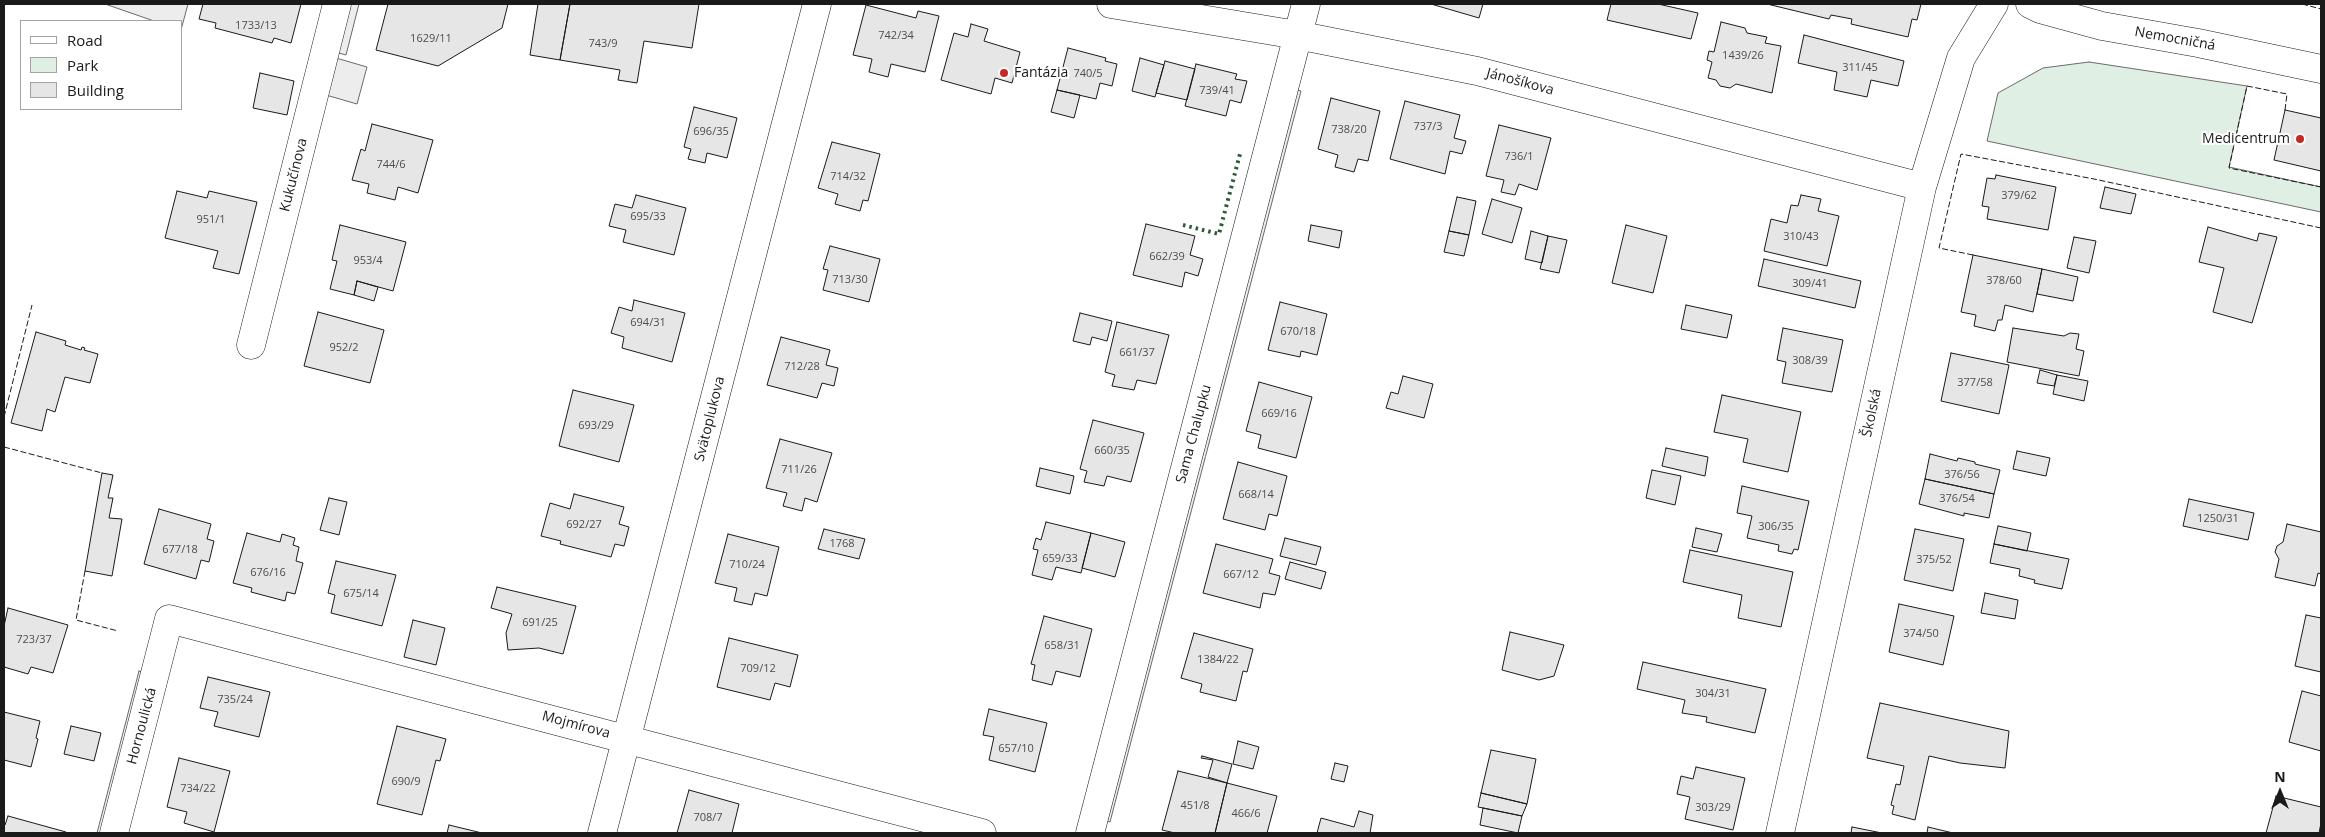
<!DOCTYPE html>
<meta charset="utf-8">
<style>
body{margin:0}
#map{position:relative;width:2325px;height:837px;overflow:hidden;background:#fff;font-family:"Open Sans",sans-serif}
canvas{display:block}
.frame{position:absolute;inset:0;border:5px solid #1a1a1a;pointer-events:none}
.legend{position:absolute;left:20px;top:20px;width:162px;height:90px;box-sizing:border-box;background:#fff;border:1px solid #a3a3a3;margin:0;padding:6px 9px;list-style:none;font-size:15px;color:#1a1a1a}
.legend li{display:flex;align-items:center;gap:10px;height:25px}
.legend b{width:25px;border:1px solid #a3a3a3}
.north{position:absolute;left:2255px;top:767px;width:50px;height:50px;-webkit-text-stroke:4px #fff;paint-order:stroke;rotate:0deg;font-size:14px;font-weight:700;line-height:20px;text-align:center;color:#1a1a1a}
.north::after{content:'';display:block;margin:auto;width:18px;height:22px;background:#1a1a1a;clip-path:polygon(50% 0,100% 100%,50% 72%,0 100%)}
</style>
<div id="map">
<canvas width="2325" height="837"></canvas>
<div class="frame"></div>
<ul class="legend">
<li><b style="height:6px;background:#fff"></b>Road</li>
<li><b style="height:14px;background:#e0efe3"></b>Park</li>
<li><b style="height:14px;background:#e6e6e6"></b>Building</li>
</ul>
<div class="north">N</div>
</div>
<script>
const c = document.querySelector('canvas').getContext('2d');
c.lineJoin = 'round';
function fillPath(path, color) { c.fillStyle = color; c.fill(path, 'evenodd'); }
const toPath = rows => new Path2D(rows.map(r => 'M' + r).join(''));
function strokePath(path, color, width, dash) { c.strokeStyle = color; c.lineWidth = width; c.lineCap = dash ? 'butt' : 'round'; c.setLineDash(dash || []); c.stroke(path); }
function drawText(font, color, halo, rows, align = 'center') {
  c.font = font + ' "Open Sans",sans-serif'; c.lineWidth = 4; c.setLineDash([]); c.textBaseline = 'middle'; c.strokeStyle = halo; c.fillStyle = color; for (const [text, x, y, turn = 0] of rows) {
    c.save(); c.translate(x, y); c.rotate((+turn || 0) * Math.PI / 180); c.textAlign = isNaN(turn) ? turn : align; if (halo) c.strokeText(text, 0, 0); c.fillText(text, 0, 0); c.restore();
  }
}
const green = toPath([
 [2089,62,2247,86,2229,167,2321,187,2321,212,1987,141,1998,93,2043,68,2089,62]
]);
fillPath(green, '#e0efe3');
strokePath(green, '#6a6a6a', 1);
const parking = toPath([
 [105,4,188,4,181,30,181,21,154,21,105,4],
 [348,4,359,4,346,55,335,52,348,4],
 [336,58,367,67,357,104,326,95,336,58],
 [1290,88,1301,91,1110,822,1099,819,1290,88],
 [139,671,150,674,109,833,97,833,139,671]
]);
fillPath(parking, '#ededed');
strokePath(parking, '#6a6a6a', 1);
const building = toPath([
 [203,4,301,4,291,43,274,38,272,43,215,28,216,23,199,19,203,4],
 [388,4,508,4,502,28,438,66,376,50,388,4],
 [538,4,570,4,560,60,530,55,538,4],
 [570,4,699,4,692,48,644,41,637,83,618,80,620,70,560,60,570,4],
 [1431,4,1483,4,1479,18,1431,4],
 [1611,4,1658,4,1698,13,1691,39,1607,20,1611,4],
 [1767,4,1921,4,1917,20,1912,19,1908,37,1851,24,1852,19,1831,15,1829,19,1767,4],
 [866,5,916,18,918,11,939,16,925,72,891,64,888,77,869,72,872,59,853,55,866,5],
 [1721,22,1745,28,1747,33,1767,37,1765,43,1781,46,1772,93,1736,84,1730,88,1720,86,1716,80,1708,78,1712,62,1707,60,1709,51,1714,52,1721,22],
 [971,24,988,29,984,41,1020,52,1012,83,995,78,991,94,941,80,954,33,968,37,971,24],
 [1804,35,1904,61,1898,86,1871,80,1867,97,1834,90,1837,72,1798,63,1804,35],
 [1068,48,1106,58,1105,61,1117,64,1112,86,1100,83,1096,99,1057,90,1068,48],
 [1140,58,1164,65,1155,97,1132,91,1140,58],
 [1165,61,1195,69,1187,100,1156,93,1165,61],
 [1196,64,1237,74,1235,79,1247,81,1241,103,1230,100,1226,116,1185,106,1196,64],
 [260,73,294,81,287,115,253,108,260,73],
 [1057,90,1080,95,1074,118,1051,112,1057,90],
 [1331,98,1380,111,1368,161,1358,159,1354,172,1335,167,1338,155,1318,149,1331,98],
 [1405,101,1460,115,1454,138,1466,141,1462,154,1450,151,1445,174,1390,159,1405,101],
 [694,107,737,118,727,158,707,153,705,163,688,159,691,149,684,147,694,107],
 [2285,110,2321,118,2321,171,2274,160,2285,110],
 [372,124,433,140,418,193,398,187,395,200,367,193,369,184,352,180,361,149,365,151,372,124],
 [1499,125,1551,138,1537,190,1519,184,1515,195,1501,192,1504,180,1486,176,1499,125],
 [832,142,880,154,868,201,863,200,860,211,835,204,838,194,818,188,832,142],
 [1996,175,2056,187,2048,230,1987,219,1989,207,1982,206,1987,178,1995,179,1996,175],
 [2105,187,2136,194,2131,214,2100,208,2105,187],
 [177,191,207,198,209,191,257,202,239,274,213,268,218,251,165,238,177,191],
 [636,195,686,208,674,255,623,242,626,230,609,226,615,204,632,208,636,195],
 [1801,195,1821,199,1818,211,1839,216,1827,266,1764,251,1771,219,1787,223,1791,205,1798,206,1801,195],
 [1457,197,1476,201,1469,235,1449,231,1457,197],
 [1492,199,1522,208,1512,243,1482,234,1492,199],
 [1146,224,1195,236,1190,255,1203,259,1198,276,1185,272,1182,287,1133,275,1146,224],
 [340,225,406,242,393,291,357,281,354,295,330,289,337,261,332,260,340,225],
 [1311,225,1342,231,1339,248,1308,241,1311,225],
 [1626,225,1667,236,1653,293,1612,283,1626,225],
 [2208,227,2257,241,2259,233,2277,237,2252,323,2213,312,2224,268,2199,262,2208,227],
 [1449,231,1469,235,1464,256,1444,252,1449,231],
 [1531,231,1548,236,1542,263,1525,259,1531,231],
 [1548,236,1567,240,1559,273,1540,269,1548,236],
 [2074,237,2096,241,2089,273,2067,268,2074,237],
 [830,246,880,259,869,302,823,290,828,270,823,269,830,246],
 [1973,255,2042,269,2033,312,2005,305,2002,320,1998,320,1995,331,1974,326,1976,315,1961,312,1973,255],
 [1764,259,1861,281,1855,308,1758,286,1764,259],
 [2042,269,2078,277,2073,301,2037,294,2042,269],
 [357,281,378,287,374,301,354,295,357,281],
 [634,300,685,313,672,362,622,348,624,337,611,333,619,307,632,311,634,300],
 [1280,302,1327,314,1317,355,1301,351,1300,357,1268,350,1280,302],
 [1686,305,1732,315,1727,338,1681,329,1686,305],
 [318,312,384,330,370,383,304,366,318,312],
 [1080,313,1112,321,1107,341,1092,337,1090,345,1073,341,1080,313],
 [1117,322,1169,335,1156,384,1137,380,1134,390,1112,386,1115,375,1105,372,1117,322],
 [1783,328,1843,340,1832,392,1782,383,1786,362,1777,360,1783,328],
 [2013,328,2064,336,2070,333,2079,334,2076,349,2084,351,2079,376,2007,362,2013,328],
 [36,332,66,341,65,345,81,350,82,347,85,348,84,350,98,354,90,383,65,377,55,412,47,409,42,431,11,423,36,332],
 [781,337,830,350,826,365,838,368,834,386,822,383,817,398,767,385,781,337],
 [1951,353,2009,365,1999,414,1941,401,1951,353],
 [2040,370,2057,375,2054,386,2037,383,2040,370],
 [2057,375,2088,381,2084,401,2053,394,2057,375],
 [1403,376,1433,384,1424,418,1386,408,1391,392,1398,394,1403,376],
 [1259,382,1312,397,1296,458,1258,448,1261,435,1246,431,1259,382],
 [573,390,634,405,619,462,559,446,573,390],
 [1722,395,1801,412,1788,472,1743,462,1748,439,1714,432,1722,395],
 [1093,420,1144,433,1131,482,1107,476,1104,486,1084,482,1087,471,1080,469,1093,420],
 [780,439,832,453,817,502,805,498,802,511,783,506,787,493,766,488,780,439],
 [1666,448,1708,457,1705,476,1662,466,1666,448],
 [2017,451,2050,458,2046,476,2013,469,2017,451],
 [1930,454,1957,461,1958,458,1975,462,1975,464,2000,470,1994,494,1925,479,1930,454],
 [1238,462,1287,476,1277,516,1269,514,1265,530,1223,519,1238,462],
 [1040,468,1074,476,1070,494,1036,486,1040,468],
 [1652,470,1681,476,1675,505,1646,498,1652,470],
 [102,473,113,475,108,498,113,498,109,518,122,519,112,576,85,571,102,473],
 [1925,479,1994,494,1989,518,1964,513,1964,516,1919,504,1925,479],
 [1742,486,1809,501,1798,550,1794,549,1792,554,1778,551,1779,545,1747,538,1752,516,1737,513,1742,486],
 [574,494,624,507,619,524,629,527,624,546,615,544,611,557,560,544,561,541,541,536,550,503,570,509,574,494],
 [329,498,347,502,339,535,320,530,329,498],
 [2189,499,2254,513,2248,540,2183,526,2189,499],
 [159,509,211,524,207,539,214,541,209,562,201,560,196,579,144,564,159,509],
 [1046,522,1091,533,1081,573,1056,567,1052,580,1032,575,1038,550,1033,549,1036,538,1041,540,1046,522],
 [2287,524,2321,532,2321,574,2318,573,2315,586,2275,577,2279,559,2275,552,2277,546,2283,542,2287,524],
 [1998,526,2031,533,2027,551,1994,544,1998,526],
 [1696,528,1722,534,1717,552,1692,547,1696,528],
 [824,529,865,539,859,559,818,549,824,529],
 [1915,529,1964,539,1953,591,1904,580,1915,529],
 [247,533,280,542,282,534,295,538,293,545,299,547,296,561,303,563,295,594,287,592,285,601,251,592,252,588,233,583,247,533],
 [1091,533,1125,542,1115,577,1082,568,1091,533],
 [728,534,779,547,767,596,755,593,752,605,734,601,737,588,715,583,728,534],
 [1285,538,1321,547,1316,565,1280,556,1285,538],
 [1216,544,1273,559,1269,573,1280,576,1275,595,1263,593,1260,608,1203,593,1216,544],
 [1994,544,2069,559,2062,589,2034,583,2035,580,2019,576,2020,569,1990,563,1994,544],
 [1690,550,1793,572,1781,627,1738,618,1742,595,1683,582,1690,550],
 [336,561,396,575,382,626,331,613,335,595,328,593,336,561],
 [1290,562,1326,572,1321,589,1285,579,1290,562],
 [497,587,576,606,563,654,539,648,508,650,506,633,512,614,491,608,497,587],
 [1985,593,2018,600,2015,619,1981,613,1985,593],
 [1899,604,1954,616,1943,665,1889,652,1899,604],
 [8,608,68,625,53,673,31,667,28,674,4,667,4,626,8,608],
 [2306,615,2321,618,2321,672,2295,666,2306,615],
 [1044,616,1092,629,1080,677,1056,671,1052,685,1032,680,1035,665,1031,664,1044,616],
 [413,620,445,628,436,665,404,657,413,620],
 [1510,632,1564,645,1554,676,1539,680,1502,670,1510,632],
 [1194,633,1253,649,1247,672,1243,671,1236,701,1200,692,1202,684,1181,678,1194,633],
 [729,638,798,655,790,687,775,683,770,700,717,687,729,638],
 [1643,662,1766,689,1755,733,1706,722,1707,717,1682,713,1685,700,1637,689,1643,662],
 [208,677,270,692,259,737,214,726,218,712,200,708,208,677],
 [2302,691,2321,696,2321,751,2289,742,2302,691],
 [1880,703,2009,731,2005,768,1960,763,1929,756,1915,820,1892,814,1894,806,1891,805,1896,784,1900,785,1904,766,1867,758,1880,703],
 [989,709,1047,723,1035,772,989,760,994,737,983,735,989,709],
 [4,712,40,721,36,738,38,739,31,767,4,760,4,712],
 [71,726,101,733,94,761,64,754,71,726],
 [397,726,446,739,440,761,436,760,422,815,377,804,397,726],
 [1238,741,1259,747,1253,769,1233,764,1238,741],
 [1491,750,1536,759,1527,804,1481,793,1491,750],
 [1202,756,1232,764,1227,783,1208,777,1213,760,1201,758,1202,756],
 [179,758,230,771,214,832,184,823,187,812,167,807,179,758],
 [1335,763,1348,766,1344,782,1331,779,1335,763],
 [1696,767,1745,778,1733,830,1685,819,1690,797,1677,794,1681,776,1693,779,1696,767],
 [1178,771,1227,783,1215,833,1175,833,1162,830,1178,771],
 [1227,783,1277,796,1267,833,1215,833,1227,783],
 [689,790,739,804,732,833,677,833,689,790],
 [1481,793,1527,804,1522,816,1483,808,1478,807,1481,793],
 [2276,796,2321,807,2321,823,2319,833,2266,833,2276,796],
 [1483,808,1522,816,1518,833,1480,825,1483,808],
 [1359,811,1373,815,1370,833,1317,833,1321,818,1354,827,1359,811],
 [8,816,66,832,66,833,4,833,4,824,5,825,8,816],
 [449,825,482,833,447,833,449,825],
 [1852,827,1882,833,1851,833,1852,827],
 [1928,827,1953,833,1927,833,1928,827]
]);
fillPath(building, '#e6e6e6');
strokePath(building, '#1a1a1a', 1);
const minor = toPath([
 [1111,4,1297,35,1477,71,1922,187],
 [2030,4,2040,9,2102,26,2198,43,2321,69],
 [251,345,337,4],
 [114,833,169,619,982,833],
 [602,833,817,4],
 [1090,833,1306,4],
 [1780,833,1922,187,1961,58,1994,4]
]);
strokePath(minor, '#1a1a1a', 29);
strokePath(minor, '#fff', 28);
strokePath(toPath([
 [1183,225,1219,234,1240,154]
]), '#2b5a34', 4, [2.5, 4]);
strokePath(toPath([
 [2302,4,2321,9],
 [2285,110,2287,94,2247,86,2229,168,2321,187],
 [1973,255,1939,248,1961,154,2094,179,2321,228],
 [4,417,32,305],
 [4,447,102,473],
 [85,571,76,620,118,631]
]), '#1a1a1a', 1, [6, 2.5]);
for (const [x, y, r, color] of [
 [1004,73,5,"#c62828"],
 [2300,139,5,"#c62828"]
]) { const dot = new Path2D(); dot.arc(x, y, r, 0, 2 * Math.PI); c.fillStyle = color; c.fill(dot); strokePath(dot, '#fff', 2); }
drawText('11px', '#4d4d4d', null, [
 ["1733/13",256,26],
 ["742/34",896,36],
 ["1629/11",431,39],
 ["743/9",603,44],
 ["1439/26",1743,56],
 ["311/45",1860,68],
 ["740/5",1088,74],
 ["739/41",1217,91],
 ["737/3",1428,127],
 ["738/20",1349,130],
 ["696/35",711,132],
 ["736/1",1519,157],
 ["744/6",391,165],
 ["714/32",848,177],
 ["379/62",2019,196],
 ["695/33",648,217],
 ["951/1",211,220],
 ["310/43",1801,237],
 ["662/39",1167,257],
 ["953/4",368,261],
 ["713/30",850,280],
 ["378/60",2004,281],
 ["309/41",1810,284],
 ["694/31",648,323],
 ["670/18",1298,332],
 ["952/2",344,348],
 ["661/37",1137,353],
 ["308/39",1810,361],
 ["712/28",802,367],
 ["377/58",1975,383],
 ["669/16",1279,414],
 ["693/29",596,426],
 ["660/35",1112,451],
 ["711/26",799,470],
 ["376/56",1962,475],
 ["668/14",1256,495],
 ["376/54",1957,499],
 ["1250/31",2218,519],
 ["692/27",584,525],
 ["306/35",1776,527],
 ["1768",842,544],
 ["677/18",180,550],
 ["659/33",1060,559],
 ["375/52",1934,560],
 ["710/24",747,565],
 ["676/16",268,573],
 ["667/12",1241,575],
 ["675/14",361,594],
 ["691/25",540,623],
 ["374/50",1921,634],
 ["723/37",34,640],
 ["658/31",1062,646],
 ["1384/22",1218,660],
 ["709/12",758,669],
 ["304/31",1713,694],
 ["735/24",235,700],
 ["657/10",1016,749],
 ["690/9",406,782],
 ["734/22",198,789],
 ["451/8",1195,806],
 ["303/29",1713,808],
 ["466/6",1246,814],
 ["708/7",708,818]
]);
drawText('14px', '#1a1a1a', '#fff', [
 ["Nemocničná",2175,39,10],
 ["Jánošíkova",1520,82,15],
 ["Kukučínova",294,175,-76],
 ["Školská",1872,413,-78],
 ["Svätoplukova",710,419,-76],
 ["Sama Chalupku",1194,434,-75],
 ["Mojmírova",576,725,15],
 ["Hornoulická",142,726,-75]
]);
drawText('14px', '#1a1a1a', '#fff', [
 ["Fantázia",1014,73],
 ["Medicentrum",2290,139,"right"]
], 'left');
</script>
